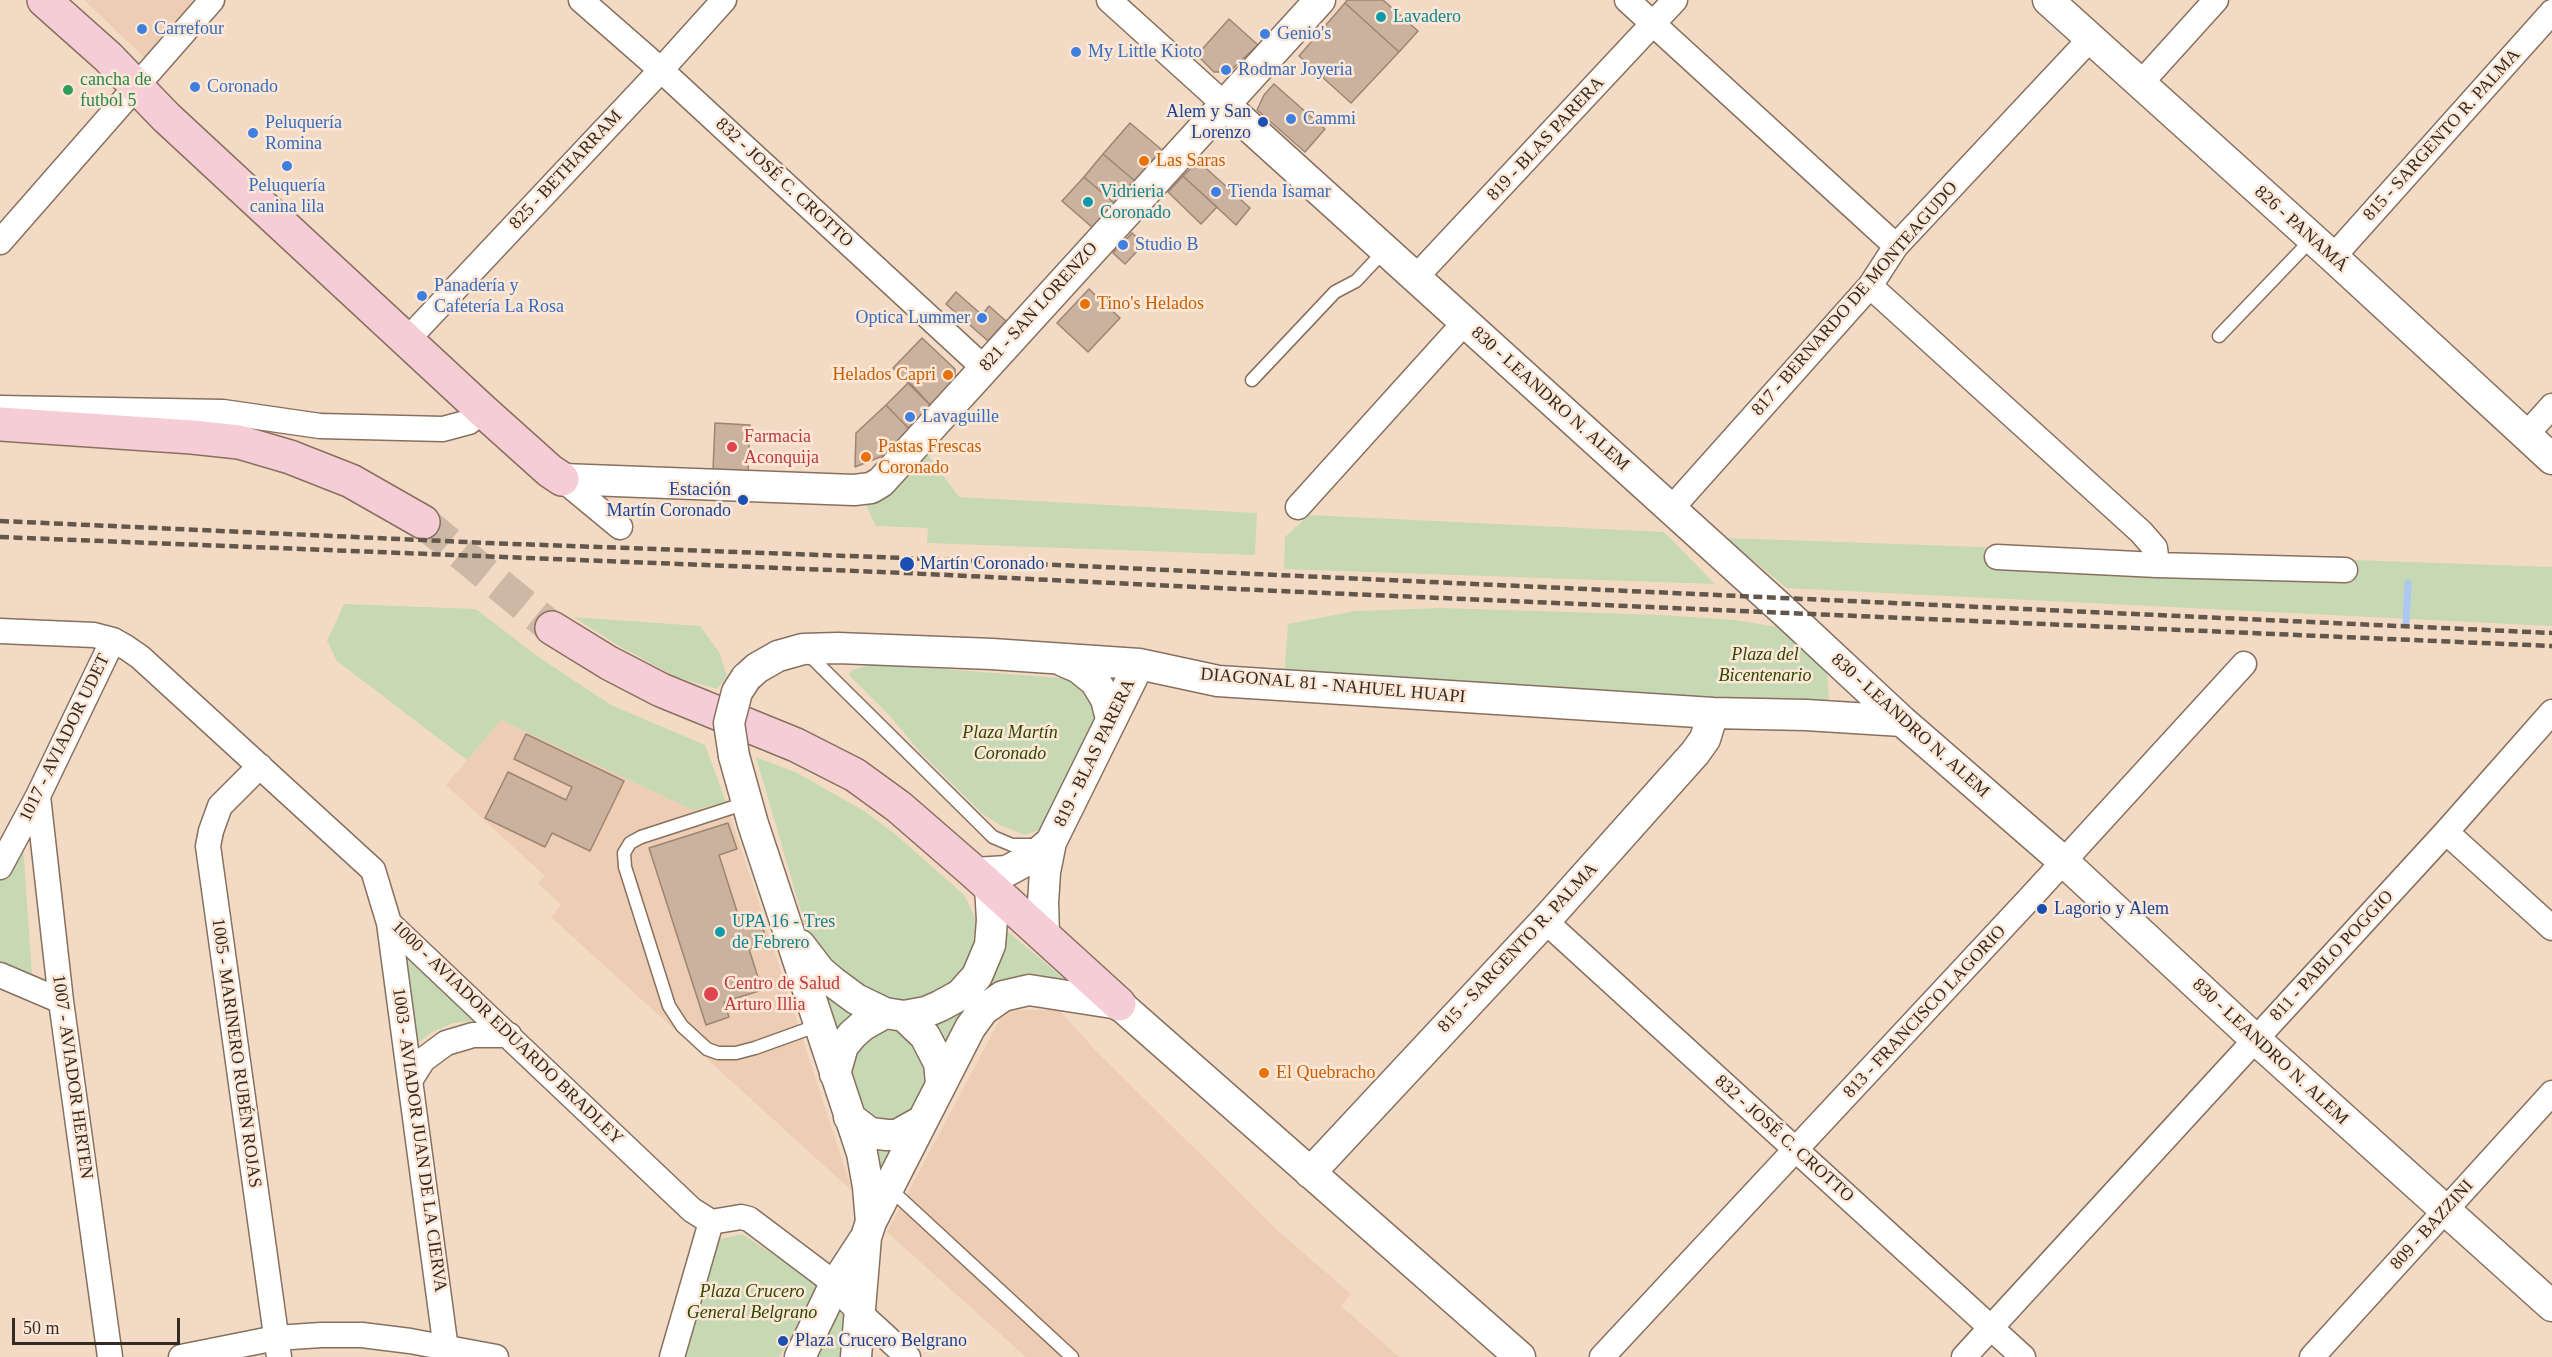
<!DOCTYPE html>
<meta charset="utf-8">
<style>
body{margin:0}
#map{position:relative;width:2552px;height:1357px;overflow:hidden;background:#f3dac5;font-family:Georgia,serif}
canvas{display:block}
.scale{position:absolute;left:12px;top:1318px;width:168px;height:27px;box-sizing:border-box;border:3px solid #342b23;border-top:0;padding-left:8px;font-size:18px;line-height:21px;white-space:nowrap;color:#342b23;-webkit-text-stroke:4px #fde8d7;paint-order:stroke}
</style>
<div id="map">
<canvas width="2552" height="1357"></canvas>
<div class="scale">50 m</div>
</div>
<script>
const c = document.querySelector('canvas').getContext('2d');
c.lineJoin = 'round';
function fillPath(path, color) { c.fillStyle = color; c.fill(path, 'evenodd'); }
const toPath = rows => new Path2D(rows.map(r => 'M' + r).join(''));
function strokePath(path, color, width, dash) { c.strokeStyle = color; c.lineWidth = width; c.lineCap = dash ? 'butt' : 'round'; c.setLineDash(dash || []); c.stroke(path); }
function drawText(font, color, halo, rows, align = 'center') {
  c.font = font + ' Georgia,serif'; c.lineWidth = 5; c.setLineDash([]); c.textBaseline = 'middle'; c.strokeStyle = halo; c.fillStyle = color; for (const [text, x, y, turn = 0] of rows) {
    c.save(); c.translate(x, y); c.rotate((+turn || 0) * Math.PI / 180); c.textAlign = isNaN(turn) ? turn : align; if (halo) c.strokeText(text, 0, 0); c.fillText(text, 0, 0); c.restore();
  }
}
fillPath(toPath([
 [84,0,194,0,145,58],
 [501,720,693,810,726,802,852,1191,551,917,561,905,538,883,545,876,446,785],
 [1005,1010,1059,1010,1098,1053,1279,1232,1351,1294,1341,1306,1399,1357,1026,1357,887,1232]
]), '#edcdb3');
fillPath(toPath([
 [922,447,959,497,1257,513,1255,555,927,543,928,528,876,526,860,493],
 [1309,515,1664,532,1715,584,1284,569,1285,537],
 [1726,538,2552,567,2552,626,1787,588],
 [344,604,476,609,537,656,611,705,705,745,726,802,693,810,501,720,467,760,337,661,327,641],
 [1441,608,1662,615,1734,620,1790,629,1827,674,1829,698,1824,704,1284,679,1288,624,1355,611],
 [573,617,700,626,719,652,727,676,717,689,676,677,621,647],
 [875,664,1062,678,1081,687,1094,705,1098,727,1045,828,1025,835,1000,825,983,814,921,753,891,717,849,675,852,670],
 [756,757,797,773,864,811,895,834,964,895,979,925,968,974,942,995,886,1004,812,949],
 [22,831,32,974,0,965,0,876],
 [1006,930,1076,989,986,992],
 [401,945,477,1021,453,1023,432,1032,416,1044],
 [816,983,862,1013,834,1041],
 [963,1012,945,1042,933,1026],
 [879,1031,895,1031,909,1037,921,1057,924,1080,921,1099,908,1117,888,1124,868,1121,850,1089,852,1060,861,1047],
 [871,1142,901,1146,880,1178],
 [742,1234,815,1282,818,1293,779,1357,685,1357,716,1240],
 [838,1312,845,1316,845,1357,805,1357]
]), '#c7d8b4');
strokePath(toPath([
 [2406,622,2408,583]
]), '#acc7f1', 7);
const building = toPath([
 [1347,0,1383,0,1418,31,1399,52,1345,3,1347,0],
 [1345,3,1399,52,1351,103,1299,56,1345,3],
 [1229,19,1258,45,1229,72,1214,72,1197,55,1229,19],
 [1274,84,1325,129,1305,152,1257,110,1264,95,1274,84],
 [1130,123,1162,150,1135,181,1103,154,1130,123],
 [1103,154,1135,181,1114,203,1084,177,1103,154],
 [1198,161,1250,208,1236,225,1183,176,1198,161],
 [1183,176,1217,207,1201,224,1168,192,1183,176],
 [1084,177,1114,203,1093,228,1062,201,1084,177],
 [1132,233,1144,244,1125,264,1113,253,1132,233],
 [1089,289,1120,318,1088,352,1057,323,1089,289],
 [956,292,982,315,989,306,1006,321,988,341,946,304,956,292],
 [922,338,955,369,955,388,933,408,893,368,922,338],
 [909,382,933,408,910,430,886,405,909,382],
 [886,405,910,430,880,457,855,467,856,433,886,405],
 [715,423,750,425,748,472,713,470,715,423],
 [526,734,624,781,590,851,552,833,545,847,485,818,508,772,566,800,572,787,514,759,526,734],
 [728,823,737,849,719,855,740,921,759,915,767,943,749,949,762,990,724,1002,729,1017,706,1025,649,848,728,823]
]);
fillPath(building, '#cbb29e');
strokePath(building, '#9c8572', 1.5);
strokePath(toPath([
 [423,522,552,628]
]), '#cdb7a5', 33, [33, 16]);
const service = toPath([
 [2219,336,2312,239],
 [1252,380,1335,292,1356,281,1385,250],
 [806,652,993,837,1012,845,1035,845],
 [746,803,641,837,630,843,624,853,625,867,669,1006,682,1026,707,1049,718,1053,736,1053,755,1048,819,1025],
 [889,1188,1072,1357]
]);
const minor = toPath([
 [581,0,661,70,984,368],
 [1109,0,1224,104],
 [1627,0,1896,246],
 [2140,84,2216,0],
 [0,242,212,0],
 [2333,257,2552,12],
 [1416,277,1675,0],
 [1870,286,2141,532,2155,548,2157,565],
 [408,339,661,70,724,0],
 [0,408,223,412,320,426,443,429,469,422,482,410],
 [2525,436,2552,406],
 [562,479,620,527],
 [1298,507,1465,322],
 [1671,509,1870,286,1896,246,2090,39],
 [1997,557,2157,565,2345,570],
 [0,631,94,635,113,640,127,648,140,657,373,870,389,923,447,1357],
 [260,766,220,806,211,831,208,846,279,1357],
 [38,796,61,1001,110,1357],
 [2446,832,2552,928],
 [0,867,38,796,113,640],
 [1545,921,2023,1357],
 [389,923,692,1210,711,1222,741,1217,749,1219,826,1277,860,1313,908,1357],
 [0,975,61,1001],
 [411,1079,423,1060,446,1043,473,1035,509,1035],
 [181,1357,276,1338,321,1335,362,1335,410,1341,496,1357],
 [672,1357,711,1222],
 [1602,1357,2031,897,2244,664],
 [1964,1357,2446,832,2552,712],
 [2312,1357,2552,1093]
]);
const tertiary = toPath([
 [2048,0,2333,257,2552,459],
 [1224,104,1786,613,1902,721,2063,861,2255,1039,2552,1306],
 [562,479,854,490,871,488,881,482,1320,0],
 [1063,661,1079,668,1095,681,1106,699,1111,719],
 [746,678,757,668,778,656,803,649,838,648,992,654,1139,664,1218,681,1713,713,1806,715,1902,721],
 [734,756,753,824,862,1153,868,1187,871,1222],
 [975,873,1007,871,1033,857,1051,842],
 [1044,934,1043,903,1045,872,1051,842,1139,664],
 [800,945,820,971,833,982,856,999,885,1013],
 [904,1016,926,1012,940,1006,960,995,977,976,990,945,992,920,990,886],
 [835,1074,843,1046,852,1035,862,1026,885,1013,904,1016,925,1036,939,1063,941,1083],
 [849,1117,870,1133,887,1135,897,1135,922,1121],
 [1310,1173,1545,921,1695,753,1705,739,1713,713],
 [800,1357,834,1286,866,1237,871,1222,970,1028,983,1010,1003,996,1029,990,1119,1004,1520,1357],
 [856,1357,866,1237]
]);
const secondary = toPath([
 [44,0,108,57,166,117,482,410,550,471,562,479],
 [0,424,192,437,239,442,290,457,351,481,423,522],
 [552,628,609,663,661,690,796,745,855,775,899,807,975,873,1119,1004]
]);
strokePath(service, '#87705e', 15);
strokePath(minor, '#87705e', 27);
strokePath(tertiary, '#87705e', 33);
strokePath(secondary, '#87705e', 36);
strokePath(service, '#fff', 12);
strokePath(minor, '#fff', 24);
strokePath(tertiary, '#fff', 30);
strokePath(secondary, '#f6ccd6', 33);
strokePath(toPath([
 [0,521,488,543,904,558,2552,633],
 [0,537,906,573,1279,591,2552,646]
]), '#63564a', 4.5, [9, 4.5]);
const tertiaryBridge = toPath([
 [734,756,729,723,737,692,746,678]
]);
strokePath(tertiaryBridge, '#87705e', 33, []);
strokePath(tertiaryBridge, '#fff', 30);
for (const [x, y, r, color] of [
 [1381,17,6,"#0f9aa8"],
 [142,29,6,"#3f7fe0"],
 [1265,34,6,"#3f7fe0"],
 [1076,52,6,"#3f7fe0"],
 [1226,70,6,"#3f7fe0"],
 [195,87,6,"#3f7fe0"],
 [68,90,6,"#2e9e5b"],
 [1291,119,6,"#3f7fe0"],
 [1263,122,6,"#1a4fb4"],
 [253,133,6,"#3f7fe0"],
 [1144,161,6,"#e8710a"],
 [287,166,6,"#3f7fe0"],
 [1216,192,6,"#3f7fe0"],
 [1088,202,6,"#0f9aa8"],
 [1123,245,6,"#3f7fe0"],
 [422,296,6,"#3f7fe0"],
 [1085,304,6,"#e8710a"],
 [982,318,6,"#3f7fe0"],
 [948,375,6,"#e8710a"],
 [910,417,6,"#3f7fe0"],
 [732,447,6,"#e0444e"],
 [866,457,6,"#e8710a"],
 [743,500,6,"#1a4fb4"],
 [907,564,8,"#1a4fb4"],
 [2042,909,6,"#1a4fb4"],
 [720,932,6,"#0f9aa8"],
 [711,994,8,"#e0444e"],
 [1264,1073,6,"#e8710a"],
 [783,1341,6,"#1a4fb4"]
]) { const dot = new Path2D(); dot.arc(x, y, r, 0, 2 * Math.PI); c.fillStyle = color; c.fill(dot); strokePath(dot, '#fde8d7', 2); }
drawText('18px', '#0d838f', '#fde8d7', [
 ["Lavadero",1393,17],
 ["Vidrieria",1100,192],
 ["Coronado",1100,213],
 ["UPA 16 - Tres",732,922],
 ["de Febrero",732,943]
], 'left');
drawText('18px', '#366cbe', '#fde8d7', [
 ["Carrefour",154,29],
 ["Genio's",1277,34],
 ["My Little Kioto",1088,52],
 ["Rodmar Joyeria",1238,70],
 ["Coronado",207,87],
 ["Cammi",1303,119],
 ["Peluquería",265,123],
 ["Romina",265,144],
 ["Peluquería",287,186,"center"],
 ["canina lila",287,207,"center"],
 ["Tienda Isamar",1228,192],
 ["Studio B",1135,245],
 ["Panadería y",434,286],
 ["Cafetería La Rosa",434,307],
 ["Optica Lummer",970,318,"right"],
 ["Lavaguille",922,417]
], 'left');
drawText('18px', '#27864d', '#fde8d7', [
 ["cancha de",80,80],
 ["futbol 5",80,101]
], 'left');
drawText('18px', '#164399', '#fde8d7', [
 ["Alem y San",1251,112,"right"],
 ["Lorenzo",1251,133,"right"],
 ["Estación",731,490,"right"],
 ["Martín Coronado",731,511,"right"],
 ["Martín Coronado",920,564],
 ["Lagorio y Alem",2054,909],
 ["Plaza Crucero Belgrano",795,1341]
], 'left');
drawText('18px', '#342b23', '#fde8d7', [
 ["815 - SARGENTO R. PALMA",2442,135,-48],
 ["819 - BLAS PARERA",1546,139,-47],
 ["825 - BETHARRAM",566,170,-47],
 ["832 - JOSÉ C. CROTTO",784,183,43],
 ["826 - PANAMÁ",2301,229,42],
 ["817 - BERNARDO DE MONTEAGUDO",1855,299,-49],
 ["821 - SAN LORENZO",1039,307,-48],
 ["830 - LEANDRO N. ALEM",1550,399,42],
 ["DIAGONAL 81 - NAHUEL HUAPI",1333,686,5],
 ["830 - LEANDRO N. ALEM",1910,726,42],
 ["1017 - AVIADOR UDET",65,738,-64],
 ["819 - BLAS PARERA",1095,753,-64],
 ["815 - SARGENTO R. PALMA",1518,948,-47],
 ["811 - PABLO POGGIO",2332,956,-47],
 ["813 - FRANCISCO LAGORIO",1925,1012,-47],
 ["1000 - AVIADOR EDUARDO BRADLEY",507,1033,44],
 ["830 - LEANDRO N. ALEM",2270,1052,43],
 ["1005 - MARINERO RUBÉN ROJAS",236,1053,82],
 ["1007 - AVIADOR HERTEN",72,1077,82],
 ["832 - JOSÉ C. CROTTO",1784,1139,42],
 ["1003 - AVIADOR JUAN DE LA CIERVA",419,1140,82],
 ["809 - BAZZINI",2432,1225,-48]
]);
drawText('18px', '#c56008', '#fde8d7', [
 ["Las Saras",1156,161],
 ["Tino's Helados",1097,304],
 ["Helados Capri",936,375,"right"],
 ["Pastas Frescas",878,447],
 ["Coronado",878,468],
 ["El Quebracho",1276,1073]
], 'left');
drawText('18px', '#be3a42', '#fde8d7', [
 ["Farmacia",744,437],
 ["Aconquija",744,458],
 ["Centro de Salud",724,984],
 ["Arturo Illia",724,1005]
], 'left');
drawText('italic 18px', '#2f4600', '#fde8d7', [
 ["Plaza del",1765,655],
 ["Bicentenario",1765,676],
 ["Plaza Martín",1010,733],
 ["Coronado",1010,754],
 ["Plaza Crucero",752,1292],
 ["General Belgrano",752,1313]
]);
</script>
